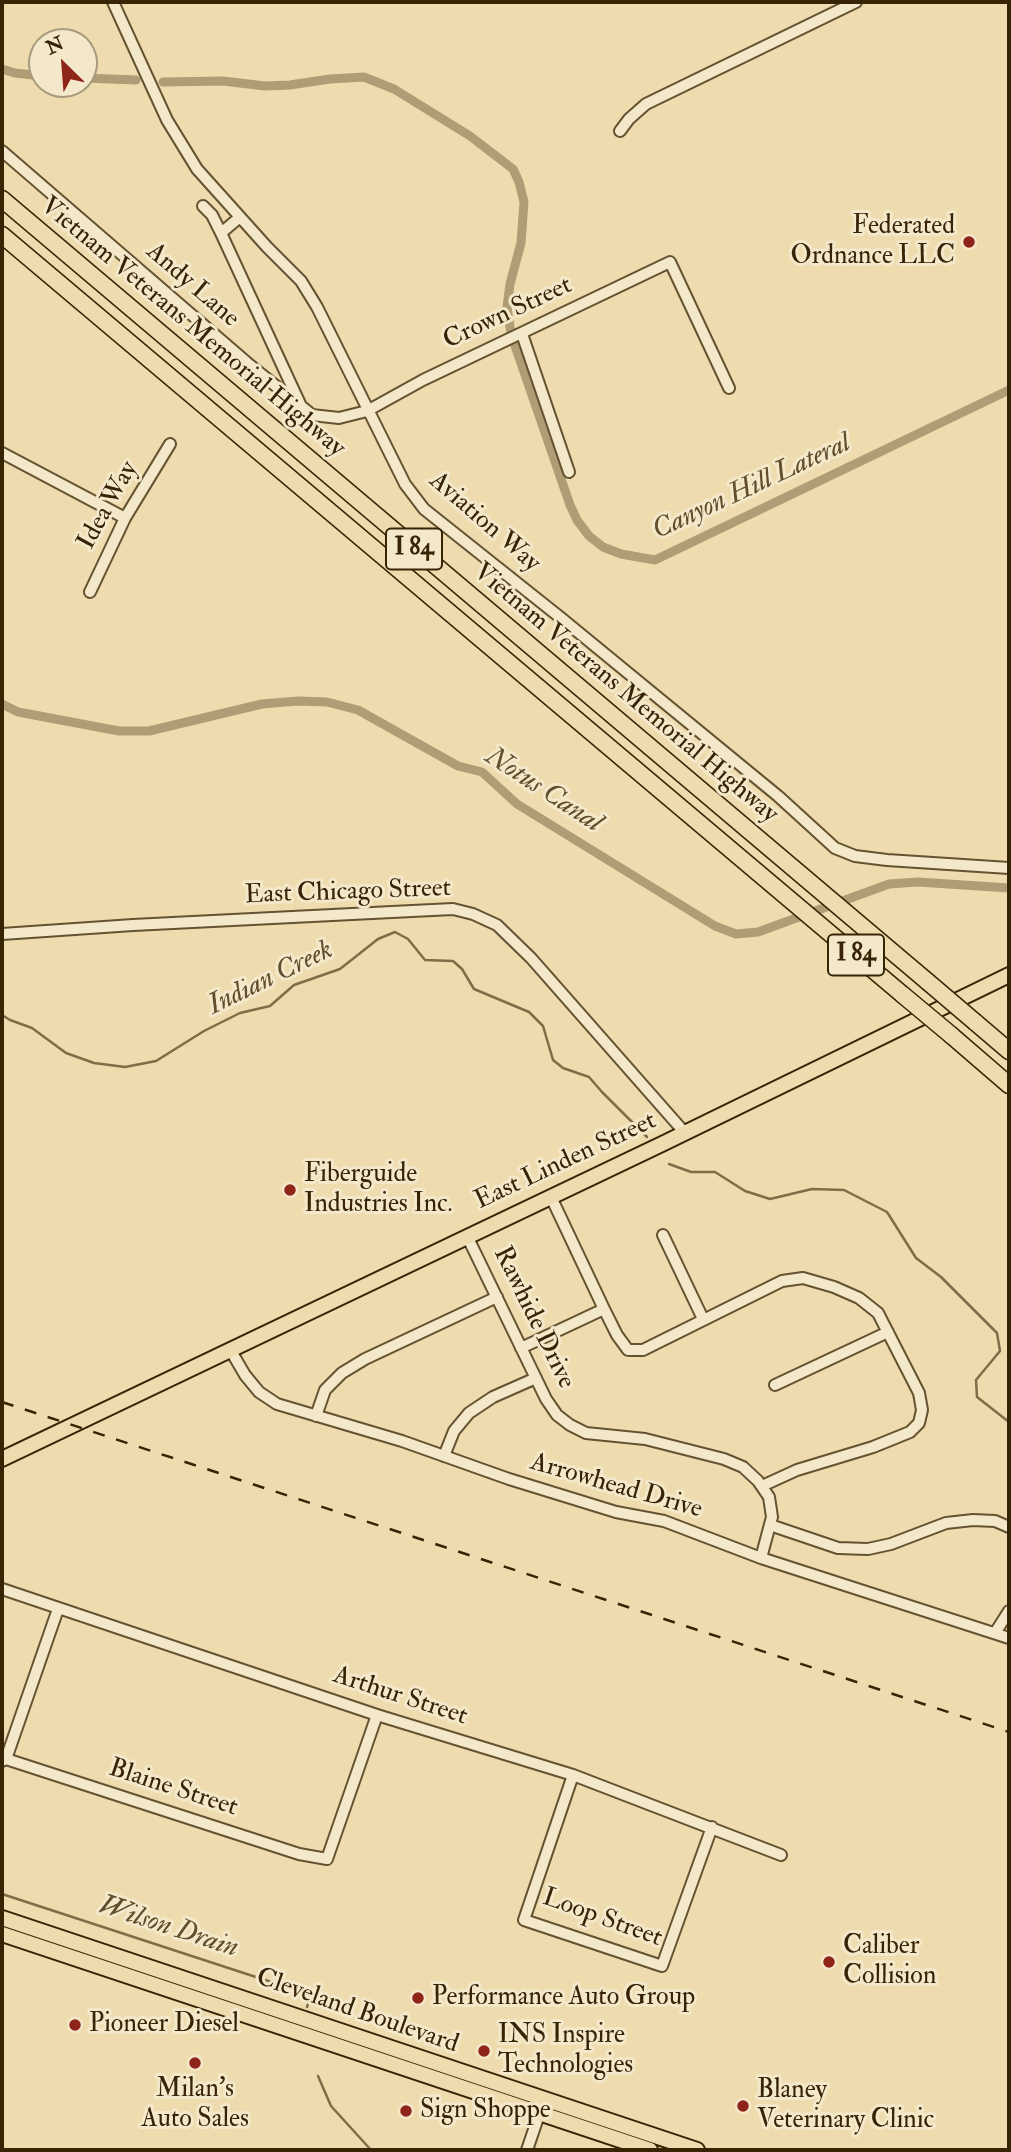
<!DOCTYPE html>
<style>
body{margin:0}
#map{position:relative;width:1011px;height:2152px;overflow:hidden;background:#eedcaf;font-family:"IM FELL Double Pica",serif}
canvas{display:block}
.frame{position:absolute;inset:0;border:4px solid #372405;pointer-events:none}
.north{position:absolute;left:28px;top:28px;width:70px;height:70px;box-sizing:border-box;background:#f4e8cb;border:2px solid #a89a7c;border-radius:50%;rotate:335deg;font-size:19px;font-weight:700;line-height:28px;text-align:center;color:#372405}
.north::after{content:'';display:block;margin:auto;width:24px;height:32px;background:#8f2418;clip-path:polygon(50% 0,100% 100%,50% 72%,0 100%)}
</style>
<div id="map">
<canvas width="1011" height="2152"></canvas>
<div class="frame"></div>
<div class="north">N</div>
</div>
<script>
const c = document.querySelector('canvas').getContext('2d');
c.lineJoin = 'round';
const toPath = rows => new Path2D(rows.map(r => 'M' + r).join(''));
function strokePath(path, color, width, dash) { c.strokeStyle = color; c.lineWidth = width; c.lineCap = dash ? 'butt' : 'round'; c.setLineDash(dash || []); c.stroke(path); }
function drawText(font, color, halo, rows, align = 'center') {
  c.font = font + ' "IM FELL Double Pica",serif'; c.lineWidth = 6; c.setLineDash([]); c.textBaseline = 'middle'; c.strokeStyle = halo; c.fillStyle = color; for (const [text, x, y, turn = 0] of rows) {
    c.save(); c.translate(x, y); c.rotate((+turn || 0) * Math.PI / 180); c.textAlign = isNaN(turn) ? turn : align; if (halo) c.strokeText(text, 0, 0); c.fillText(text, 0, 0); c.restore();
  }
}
strokePath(toPath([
 [2,1015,10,1020,32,1028,66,1053,94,1063,125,1067,156,1061,204,1031,240,1013,270,1006,294,985,340,969,378,939,395,932,408,939,425,960,453,961,462,969,474,989,529,1012,543,1026,553,1060,563,1068,589,1077,602,1092,647,1137],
 [669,1164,691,1172,715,1172,745,1191,770,1199,812,1189,844,1190,887,1212,916,1258,941,1277,997,1333,1000,1351,976,1380,977,1397,1009,1422],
 [2,1894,311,1995,307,2007],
 [318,2076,331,2106,371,2150]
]), '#806d48', 2.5);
strokePath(toPath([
 [2,69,15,73,42,76],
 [84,78,136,80],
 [163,82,223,81,265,86,290,85,330,79,364,77,394,89,470,136,513,169,519,182,524,202,521,243,510,284,507,307,511,334],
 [513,340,570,505,577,520,589,536,603,547,621,554,655,560,1009,390],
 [2,704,18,712,119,731,149,731,262,704,298,701,327,702,358,710,458,766,482,772,517,804,715,926,736,934,758,932,889,884,918,882,1009,888]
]), '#b09d75', 9);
const minor = toPath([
 [113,2,167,120,197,169,267,247,301,281,317,307,405,484,424,509,561,618,778,796,835,848,855,856,887,860,1009,868],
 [620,131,629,119,646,104,856,2],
 [2,151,251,366,312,415,339,418,367,411,423,380,670,262,729,388],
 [203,206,212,215,221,233,301,406],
 [221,233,240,217],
 [522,334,569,472],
 [2,453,125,518],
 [90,592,125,518,170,444],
 [2,934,133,925,412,911,453,909,473,914,497,925,531,958,685,1133],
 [551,1197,604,1309,617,1335,628,1350,643,1350,782,1281,803,1278,834,1287,859,1298,878,1313,919,1393,922,1410,919,1423,910,1432,873,1447,797,1470,762,1486],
 [663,1235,703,1319],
 [467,1236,546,1399,557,1415,570,1425,586,1433,645,1439,724,1459,743,1467,758,1481,769,1497,772,1517,761,1558],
 [521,1348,604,1309],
 [231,1351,245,1375,259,1392,277,1404,402,1441,509,1479,616,1512,664,1521,761,1558,1009,1638],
 [775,1385,888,1332],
 [316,1416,325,1390,342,1373,365,1359,497,1297],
 [444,1456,454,1431,469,1413,493,1397,536,1378],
 [770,1525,838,1548,868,1549,891,1544,946,1523,973,1520,995,1521,1009,1527],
 [2,1589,377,1715,573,1775,781,1855],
 [995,1633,1009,1611],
 [6,1759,299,1854,327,1859,377,1715],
 [2,1761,6,1759,58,1609],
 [573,1775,524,1920,662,1966,712,1827],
 [527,2150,542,2106]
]);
const major = toPath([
 [2,1459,662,1144,1009,975],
 [2,1918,697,2150],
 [2,1934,650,2150]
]);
const highway = toPath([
 [2,199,928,982],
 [2,235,903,995],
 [975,1022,1009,1051],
 [951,1035,1009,1085]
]);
strokePath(minor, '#655230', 14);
strokePath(major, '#372405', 18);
strokePath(highway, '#372405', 19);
strokePath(minor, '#f4e8cb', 10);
strokePath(major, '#eedcaf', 14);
strokePath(highway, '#eedcaf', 16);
strokePath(toPath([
 [2,1402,1009,1732]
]), '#372405', 2.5, [12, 12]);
const highwayBridge = toPath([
 [928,982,975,1022],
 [903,995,951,1035]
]);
strokePath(highwayBridge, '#372405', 19, []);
strokePath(highwayBridge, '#eedcaf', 16);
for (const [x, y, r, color] of [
 [969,242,7,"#8f2418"],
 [290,1190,7,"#8f2418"],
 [829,1962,7,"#8f2418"],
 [418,1998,7,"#8f2418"],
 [75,2025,7,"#8f2418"],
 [484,2051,7,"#8f2418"],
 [195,2063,7,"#8f2418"],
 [743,2106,7,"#8f2418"],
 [406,2111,7,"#8f2418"]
]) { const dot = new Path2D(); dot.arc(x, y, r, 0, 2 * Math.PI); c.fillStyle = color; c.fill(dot); strokePath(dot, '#f4e8cb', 2.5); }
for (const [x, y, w] of [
 [414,549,56],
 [856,955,56]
]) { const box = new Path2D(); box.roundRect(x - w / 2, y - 20.5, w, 41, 5); c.fillStyle = '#f4e8cb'; c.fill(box); strokePath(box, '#372405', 2); }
drawText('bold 24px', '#372405', null, [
 ["I 84",414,549],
 ["I 84",856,955]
]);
drawText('26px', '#372405', '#f4e8cb', [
 ["Federated",955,227,"right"],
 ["Ordnance LLC",955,257,"right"],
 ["Fiberguide",304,1175],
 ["Industries Inc.",304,1205],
 ["Caliber",843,1947],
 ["Collision",843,1977],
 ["Performance Auto Group",432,1998],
 ["Pioneer Diesel",89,2025],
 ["INS Inspire",498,2036],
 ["Technologies",498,2066],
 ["Milan's",195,2090,"center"],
 ["Auto Sales",195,2120,"center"],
 ["Blaney",757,2091],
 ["Veterinary Clinic",757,2121],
 ["Sign Shoppe",420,2111]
], 'left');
drawText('26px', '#372405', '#f4e8cb', [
 ["Andy Lane",192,286,41],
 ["Crown Street",508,314,-25],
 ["Vietnam Veterans Memorial Highway",192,328,40],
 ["Idea Way",109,506,-61],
 ["Aviation Way",484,523,41],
 ["Vietnam Veterans Memorial Highway",625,694,40],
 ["East Chicago Street",348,893,-2],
 ["East Linden Street",566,1162,-25],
 ["Rawhide Drive",533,1318,64],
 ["Arrowhead Drive",616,1487,16],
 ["Arthur Street",400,1697,18],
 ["Blaine Street",173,1789,18],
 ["Loop Street",602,1919,20],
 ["Cleveland Boulevard",357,2012,19]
]);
drawText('italic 28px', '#614e2c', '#f4e8cb', [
 ["Canyon Hill Lateral",752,488,-25],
 ["Notus Canal",543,791,33],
 ["Indian Creek",271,979,-26],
 ["Wilson Drain",168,1928,18]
]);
</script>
